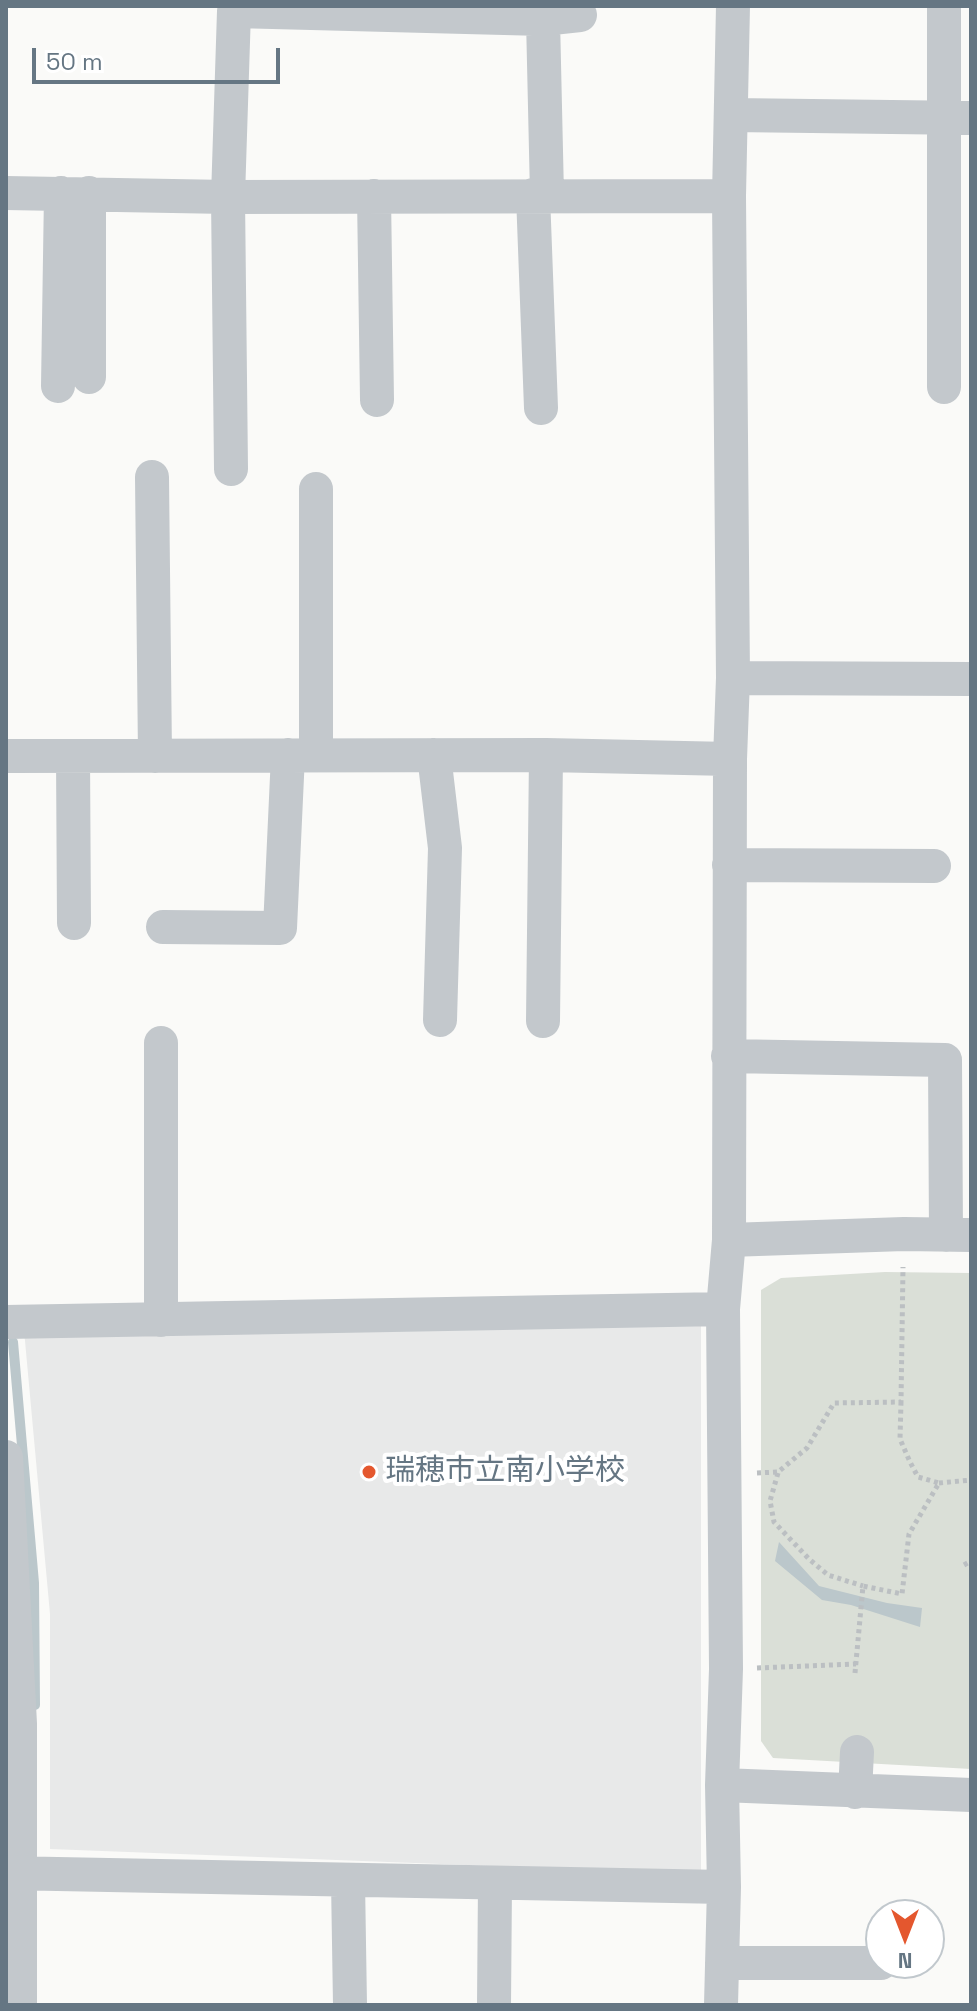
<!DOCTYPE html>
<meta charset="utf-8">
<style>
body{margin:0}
#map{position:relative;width:977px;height:2011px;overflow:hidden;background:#fafaf8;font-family:"Space Grotesk",sans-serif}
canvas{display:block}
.frame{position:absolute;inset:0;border:8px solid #657683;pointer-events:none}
.north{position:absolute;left:865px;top:1899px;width:80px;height:80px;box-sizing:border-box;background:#fff;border:2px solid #c1c8cd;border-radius:50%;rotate:180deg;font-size:22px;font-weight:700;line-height:32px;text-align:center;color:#657683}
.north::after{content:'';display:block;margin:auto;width:28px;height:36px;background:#e4572e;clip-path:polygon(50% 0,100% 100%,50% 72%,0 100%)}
.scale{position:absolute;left:32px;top:48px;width:248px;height:36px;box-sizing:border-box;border:4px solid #657683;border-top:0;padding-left:10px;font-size:24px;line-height:28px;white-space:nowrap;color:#657683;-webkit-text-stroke:6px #fff;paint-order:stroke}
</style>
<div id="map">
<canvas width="977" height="2011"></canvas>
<div class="frame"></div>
<div class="north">N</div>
<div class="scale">50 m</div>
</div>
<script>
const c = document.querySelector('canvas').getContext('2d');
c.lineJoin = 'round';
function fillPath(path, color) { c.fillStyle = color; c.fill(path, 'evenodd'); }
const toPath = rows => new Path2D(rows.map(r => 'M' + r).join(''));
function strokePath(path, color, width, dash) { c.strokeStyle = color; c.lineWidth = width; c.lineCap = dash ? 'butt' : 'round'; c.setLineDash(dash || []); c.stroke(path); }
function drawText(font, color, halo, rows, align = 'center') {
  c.font = font + ' "Space Grotesk","Noto Sans JP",sans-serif'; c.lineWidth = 8; c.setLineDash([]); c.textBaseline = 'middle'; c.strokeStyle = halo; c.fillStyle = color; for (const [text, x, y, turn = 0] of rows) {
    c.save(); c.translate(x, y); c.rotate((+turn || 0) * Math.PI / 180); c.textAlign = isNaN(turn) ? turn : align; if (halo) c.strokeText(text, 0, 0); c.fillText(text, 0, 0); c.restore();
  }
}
fillPath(toPath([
 [701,1323,701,1874,50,1849,50,1614,24,1330]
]), '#e8e9e9');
fillPath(toPath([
 [885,1272,971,1273,971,1769,773,1758,761,1741,761,1290,781,1278]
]), '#dadfd7');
fillPath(toPath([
 [779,1542,819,1586,887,1603,922,1608,920,1627,851,1605,822,1600,775,1561]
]), '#bbc7cb');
strokePath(toPath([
 [13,1342,34,1583,35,1705]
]), '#bbc7cb', 10);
strokePath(toPath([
 [757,1473,778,1472,807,1448,834,1403,901,1402,903,1267],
 [778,1473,770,1501,774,1522,809,1559,828,1575,863,1586],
 [939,1483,971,1480],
 [964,1565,971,1561],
 [757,1668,856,1664],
 [855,1673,863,1586,902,1594,909,1534,939,1483,918,1477,910,1462,900,1439,901,1402]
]), '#bbbfc2', 5, [4, 4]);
strokePath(toPath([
 [944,6,944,387],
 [543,19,547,195],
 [732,115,971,118],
 [6,193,228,197,729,196],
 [89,193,89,377],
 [533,195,541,408],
 [374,196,377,400],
 [58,386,61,193],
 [231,469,228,197,234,11,543,19,580,15],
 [152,477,155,756],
 [316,489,316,755],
 [733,678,971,679],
 [434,755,445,848,440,1020],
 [6,756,546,755,730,759],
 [73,756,74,923],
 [729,865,934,866],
 [163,927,280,928,288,755],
 [543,1021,546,755],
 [161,1043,161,1320],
 [728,1056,945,1060,946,1235],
 [729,1240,904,1234,971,1235],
 [6,1322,723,1309],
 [6,1457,20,1724,20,2005],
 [722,1785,971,1795],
 [855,1792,857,1752],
 [6,1873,724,1887],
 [348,1881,350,2005],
 [722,1963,881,1963],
 [494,2005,495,1883],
 [721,2005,724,1887,722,1785,726,1669,723,1309,729,1240,730,759,733,678,729,196,733,6]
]), '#c3c8cc', 34);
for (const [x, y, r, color] of [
 [369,1472,8,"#e4572e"]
]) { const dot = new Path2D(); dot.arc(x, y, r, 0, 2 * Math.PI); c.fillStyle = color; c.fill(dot); strokePath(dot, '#fff', 3); }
drawText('30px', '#657683', '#fff', [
 ["瑞穂市立南小学校",385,1472]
], 'left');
</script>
